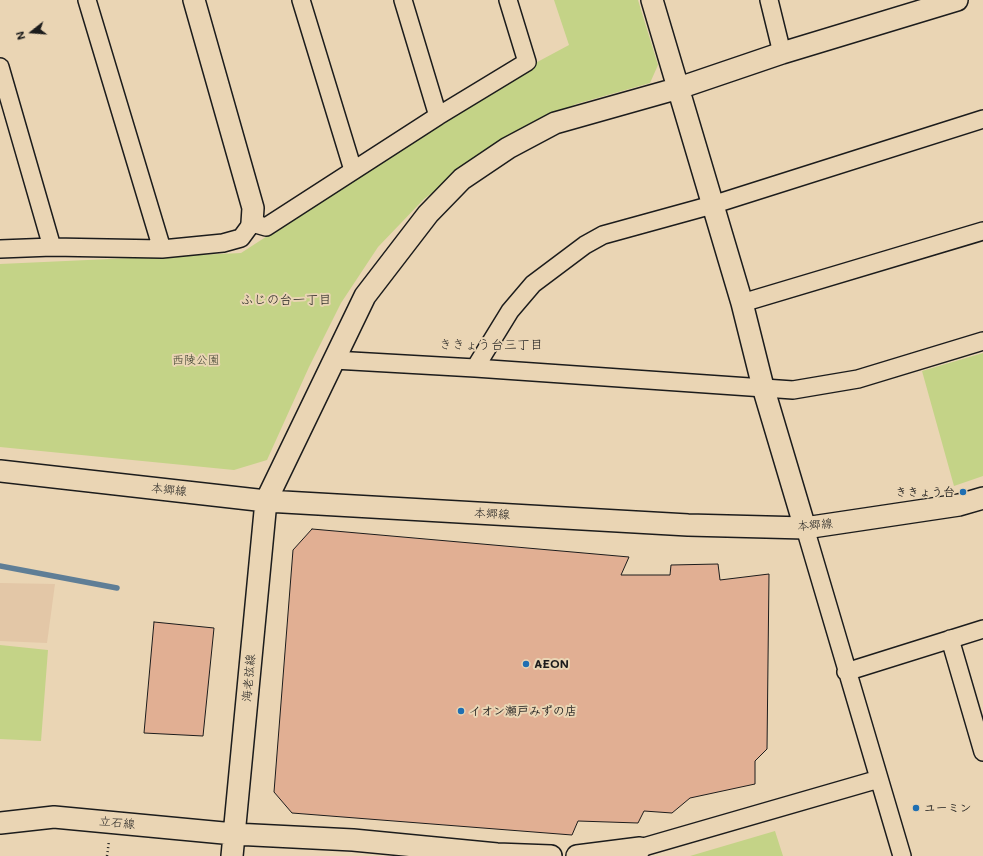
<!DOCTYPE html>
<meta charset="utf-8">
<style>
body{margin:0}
#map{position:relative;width:983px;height:856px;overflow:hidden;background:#ead5b4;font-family:Mali,sans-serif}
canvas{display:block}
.north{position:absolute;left:12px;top:12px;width:40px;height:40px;-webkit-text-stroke:3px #ead5b4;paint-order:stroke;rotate:253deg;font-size:11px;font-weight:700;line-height:16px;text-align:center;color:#1c1c1c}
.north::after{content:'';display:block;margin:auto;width:14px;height:18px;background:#1c1c1c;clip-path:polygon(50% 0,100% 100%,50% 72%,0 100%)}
</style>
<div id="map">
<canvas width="983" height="856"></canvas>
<div class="north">N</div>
</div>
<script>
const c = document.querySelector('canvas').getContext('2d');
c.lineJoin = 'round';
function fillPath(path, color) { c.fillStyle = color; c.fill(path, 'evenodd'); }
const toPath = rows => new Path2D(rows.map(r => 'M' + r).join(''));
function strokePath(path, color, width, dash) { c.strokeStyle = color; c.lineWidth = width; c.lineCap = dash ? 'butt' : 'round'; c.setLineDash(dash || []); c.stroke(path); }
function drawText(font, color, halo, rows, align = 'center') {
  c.font = font + ' Mali,"Klee One",sans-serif'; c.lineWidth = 4; c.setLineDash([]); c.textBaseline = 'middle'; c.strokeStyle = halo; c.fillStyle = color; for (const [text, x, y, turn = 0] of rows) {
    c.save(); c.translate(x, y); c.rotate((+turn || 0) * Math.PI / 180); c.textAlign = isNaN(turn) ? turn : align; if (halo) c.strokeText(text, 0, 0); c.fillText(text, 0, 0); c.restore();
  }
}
fillPath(toPath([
 [0,583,55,584,47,643,0,641]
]), '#e3c7a7');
fillPath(toPath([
 [554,0,638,0,658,65,650,83,576,104,501,141,424,199,378,247,341,303,309,367,267,460,234,470,0,447,0,264,241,253,528,67,569,45],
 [983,353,983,476,954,486,922,371],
 [0,645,48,650,41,741,0,739],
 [775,831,783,856,690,856]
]), '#c4d387');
strokePath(toPath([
 [0,566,117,588]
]), '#5f7e96', 5.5);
const building = toPath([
 [312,529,629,557,621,575,670,575,671,565,718,564,720,580,769,574,767,749,755,761,755,784,690,798,672,813,644,811,638,823,578,821,572,835,292,813,274,792,293,550,312,529],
 [154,622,214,628,203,736,144,733,154,622]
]);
fillPath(building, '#e1af93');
strokePath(building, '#1c1c1c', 1);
const minor = toPath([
 [87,0,162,249],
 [301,0,353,170],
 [403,0,438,116],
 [769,0,782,53],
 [0,67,52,247],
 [0,249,52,247,162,249,223,243,241,238,252,223,266,227,438,116,527,62,508,0],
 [742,303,983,231],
 [334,360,475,368,793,390,858,379,983,341],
 [475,368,510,311,533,284,585,245,603,235,712,205,983,119],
 [805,528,902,856],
 [950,639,983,752],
 [846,672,983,629],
 [639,856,640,848,879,779]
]);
const tertiary = toPath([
 [194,0,253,208,252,223],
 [652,0,742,303,763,387,805,528],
 [0,471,266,501,688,525,805,528,959,505,983,498],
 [0,823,54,817,234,834,353,840,497,854,551,856],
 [232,856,266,501,365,296,428,214,462,179,508,148,555,123,679,88,782,53,957,0],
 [577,856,640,848]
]);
strokePath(minor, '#1c1c1c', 20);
strokePath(tertiary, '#1c1c1c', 24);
strokePath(toPath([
 [107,856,109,841]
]), '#1c1c1c', 2.5, [1, 3]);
strokePath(minor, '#ead5b4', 17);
strokePath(tertiary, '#ead5b4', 21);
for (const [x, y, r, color] of [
 [963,492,4,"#1f6fb2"],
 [526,664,4,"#1f6fb2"],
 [461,711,4,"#1f6fb2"],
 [916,808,4,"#1f6fb2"]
]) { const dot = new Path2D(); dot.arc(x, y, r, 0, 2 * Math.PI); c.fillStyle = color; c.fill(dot); strokePath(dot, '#ead5b4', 1.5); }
drawText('12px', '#3e4131', '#ead5b4', [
 ["西陵公園",196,360]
]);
drawText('12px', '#1c1c1c', '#ead5b4', [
 ["本郷線",169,490,6],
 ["本郷線",492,514,3],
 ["本郷線",815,525,-5],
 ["海老弦線",249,678,-85],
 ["立石線",117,823,5]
]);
drawText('bold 12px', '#1c1c1c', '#ead5b4', [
 ["ききょう台",955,492,"right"],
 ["AEON",534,664],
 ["イオン瀬戸みずの店",469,711],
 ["ユーミン",924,808]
], 'left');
drawText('13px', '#1c1c1c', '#ead5b4', [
 ["ふじの台一丁目",286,300],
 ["ききょう台三丁目",491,345]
]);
</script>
